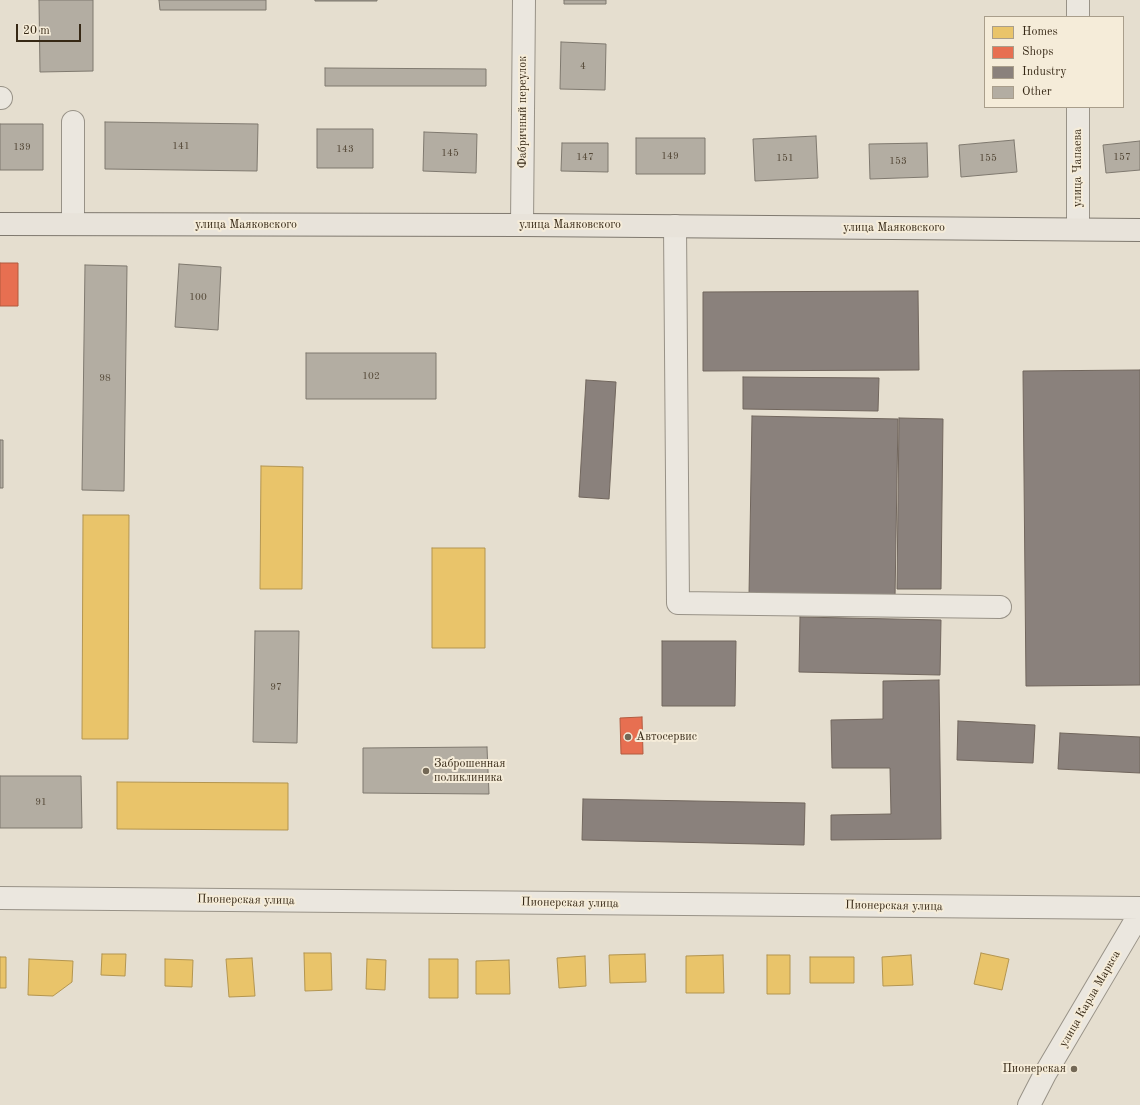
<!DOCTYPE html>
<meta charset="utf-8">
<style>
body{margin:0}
#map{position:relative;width:1140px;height:1105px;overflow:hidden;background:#e5decf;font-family:"Old Standard TT",serif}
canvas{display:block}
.legend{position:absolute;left:984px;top:16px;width:140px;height:92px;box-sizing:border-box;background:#f5ecd9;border:1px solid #a99e8b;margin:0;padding:5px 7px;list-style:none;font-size:12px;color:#362815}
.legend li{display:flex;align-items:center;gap:8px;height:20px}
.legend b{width:20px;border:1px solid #a99e8b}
.scale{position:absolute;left:16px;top:24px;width:65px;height:18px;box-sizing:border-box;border:2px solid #362815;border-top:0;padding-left:5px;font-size:12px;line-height:14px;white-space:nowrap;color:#362815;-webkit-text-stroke:3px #f5ecd9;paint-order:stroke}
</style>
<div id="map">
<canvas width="1140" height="1105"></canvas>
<ul class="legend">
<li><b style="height:11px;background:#e9c46a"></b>Homes</li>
<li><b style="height:11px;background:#e76f51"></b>Shops</li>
<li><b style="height:11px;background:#8a817c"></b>Industry</li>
<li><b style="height:11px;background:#b3ada2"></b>Other</li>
</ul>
<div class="scale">20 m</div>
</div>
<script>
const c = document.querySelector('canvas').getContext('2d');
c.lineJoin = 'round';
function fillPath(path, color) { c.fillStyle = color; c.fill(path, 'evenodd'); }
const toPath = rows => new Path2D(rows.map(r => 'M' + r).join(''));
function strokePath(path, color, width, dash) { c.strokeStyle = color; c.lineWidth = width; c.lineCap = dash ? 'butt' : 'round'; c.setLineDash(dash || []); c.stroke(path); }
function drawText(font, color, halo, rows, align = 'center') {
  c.font = font + ' "Old Standard TT",serif'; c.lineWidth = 4; c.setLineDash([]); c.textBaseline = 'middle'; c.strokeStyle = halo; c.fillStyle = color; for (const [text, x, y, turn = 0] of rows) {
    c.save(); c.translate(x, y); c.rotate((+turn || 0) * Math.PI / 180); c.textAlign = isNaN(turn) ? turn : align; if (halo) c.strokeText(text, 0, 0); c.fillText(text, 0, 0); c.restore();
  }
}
const homes = toPath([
 [261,466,303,467,302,589,260,589,261,466],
 [83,515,129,515,128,739,82,739,83,515],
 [432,548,485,548,485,648,432,648,432,548],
 [117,782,288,783,288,830,117,829,117,782],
 [304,953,331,953,332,990,305,991,304,953],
 [981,953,1009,959,1002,990,974,984,981,953],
 [102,954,126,954,125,976,101,975,102,954],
 [645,954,646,982,610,983,609,955,645,954],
 [723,955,724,993,686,993,686,956,723,955],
 [767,955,790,955,790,994,767,994,767,955],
 [911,955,913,985,883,986,882,957,911,955],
 [585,956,586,986,559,988,557,958,585,956],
 [0,957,6,957,6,988,0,988,0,957],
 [810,957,854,957,854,983,810,983,810,957],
 [252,958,255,996,229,997,226,959,252,958],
 [29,959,73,961,72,982,53,996,28,995,29,959],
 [165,959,193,960,192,987,165,986,165,959],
 [367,959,386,960,385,990,366,989,367,959],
 [429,959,458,959,458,998,429,998,429,959],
 [509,960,510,994,476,994,476,961,509,960]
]);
fillPath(homes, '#e9c46a');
strokePath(homes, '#b39550', 1);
const shops = toPath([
 [0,263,18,263,18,306,0,306,0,263],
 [642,717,643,754,621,754,620,718,642,717]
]);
fillPath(shops, '#e76f51');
strokePath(shops, '#b25a3f', 1);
const industry = toPath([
 [918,291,919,370,703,371,703,292,918,291],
 [1140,370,1140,685,1026,686,1023,371,1140,370],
 [743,377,879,378,878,411,743,409,743,377],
 [586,380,616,382,609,499,579,497,586,380],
 [752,416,898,419,895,597,749,595,752,416],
 [899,418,943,419,941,589,897,589,899,418],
 [800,617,941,620,940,675,799,672,800,617],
 [662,641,736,641,735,706,662,706,662,641],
 [939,680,941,839,831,840,831,815,891,814,890,768,832,768,831,720,883,719,883,681,939,680],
 [958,721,1035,725,1033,763,957,760,958,721],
 [1060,733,1140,737,1140,773,1058,769,1060,733],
 [583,799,805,803,804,845,582,840,583,799]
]);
fillPath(industry, '#8a817c');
strokePath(industry, '#71665d', 1);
const building = toPath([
 [39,0,93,0,93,71,40,72,39,0],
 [159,0,266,0,266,10,160,10,159,0],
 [315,0,377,0,377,1,315,1,315,0],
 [564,0,606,0,606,4,564,4,564,0],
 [561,42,606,44,605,90,560,89,561,42],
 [325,68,486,69,486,86,325,86,325,68],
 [105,122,258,124,257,171,105,169,105,122],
 [0,124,43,124,43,170,0,170,0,124],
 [317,129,373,129,373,168,317,168,317,129],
 [424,132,477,134,476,173,423,171,424,132],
 [816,136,818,178,755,181,753,139,816,136],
 [636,138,705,138,705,174,636,174,636,138],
 [1014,140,1017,172,961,177,959,145,1014,140],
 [1140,141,1140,170,1106,173,1103,145,1140,141],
 [562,143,608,143,608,172,561,171,562,143],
 [927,143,928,177,870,179,869,144,927,143],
 [179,264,221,267,218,330,175,327,179,264],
 [85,265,127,266,124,491,82,490,85,265],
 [306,353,436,353,436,399,306,399,306,353],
 [0,440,3,440,3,488,0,488,0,440],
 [255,631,299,631,297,743,253,742,255,631],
 [487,747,489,794,363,793,363,748,487,747],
 [0,776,81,776,82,828,0,828,0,776]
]);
fillPath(building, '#b3ada2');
strokePath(building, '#7f796f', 1);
const minor = toPath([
 [1078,0,1078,17],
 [0,98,1,98],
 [1078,107,1078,229],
 [73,122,73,224],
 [522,225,524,0],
 [675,226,678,603,1000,607],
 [0,898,1140,908],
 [1029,1105,1045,1074,1140,913]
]);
const major = toPath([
 [0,224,522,225,1140,230]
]);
strokePath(minor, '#989287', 24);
strokePath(major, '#7f796f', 24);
strokePath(minor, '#ebe7df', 22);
strokePath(major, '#e8e3da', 22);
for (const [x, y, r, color] of [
 [628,737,4,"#736856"],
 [426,771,4,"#736856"],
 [1074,1069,4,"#736856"]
]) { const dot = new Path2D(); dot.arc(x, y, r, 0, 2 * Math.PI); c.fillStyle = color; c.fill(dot); strokePath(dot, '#f5ecd9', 1.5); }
drawText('10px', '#554938', null, [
 ["4",583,66],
 ["141",181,146],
 ["139",22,147],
 ["143",345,149],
 ["145",450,153],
 ["149",670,156],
 ["147",585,157],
 ["157",1122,157],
 ["151",785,158],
 ["155",988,158],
 ["153",898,161],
 ["100",198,297],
 ["102",371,376],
 ["98",105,378],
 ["97",276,687],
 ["91",41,802]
]);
drawText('12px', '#362815', '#f5ecd9', [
 ["Фабричный переулок",523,112,-90],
 ["улица Чапаева",1078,168,-90],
 ["улица Маяковского",246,225],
 ["улица Маяковского",570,225],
 ["улица Маяковского",894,228],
 ["Пионерская улица",246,900,1],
 ["Пионерская улица",570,903,1],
 ["Пионерская улица",894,906,1],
 ["улица Карла Маркса",1090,999,-60]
]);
drawText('12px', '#362815', '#f5ecd9', [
 ["Автосервис",636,737],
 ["Заброшенная",434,764],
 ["поликлиника",434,778],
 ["Пионерская",1066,1069,"right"]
], 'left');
</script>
